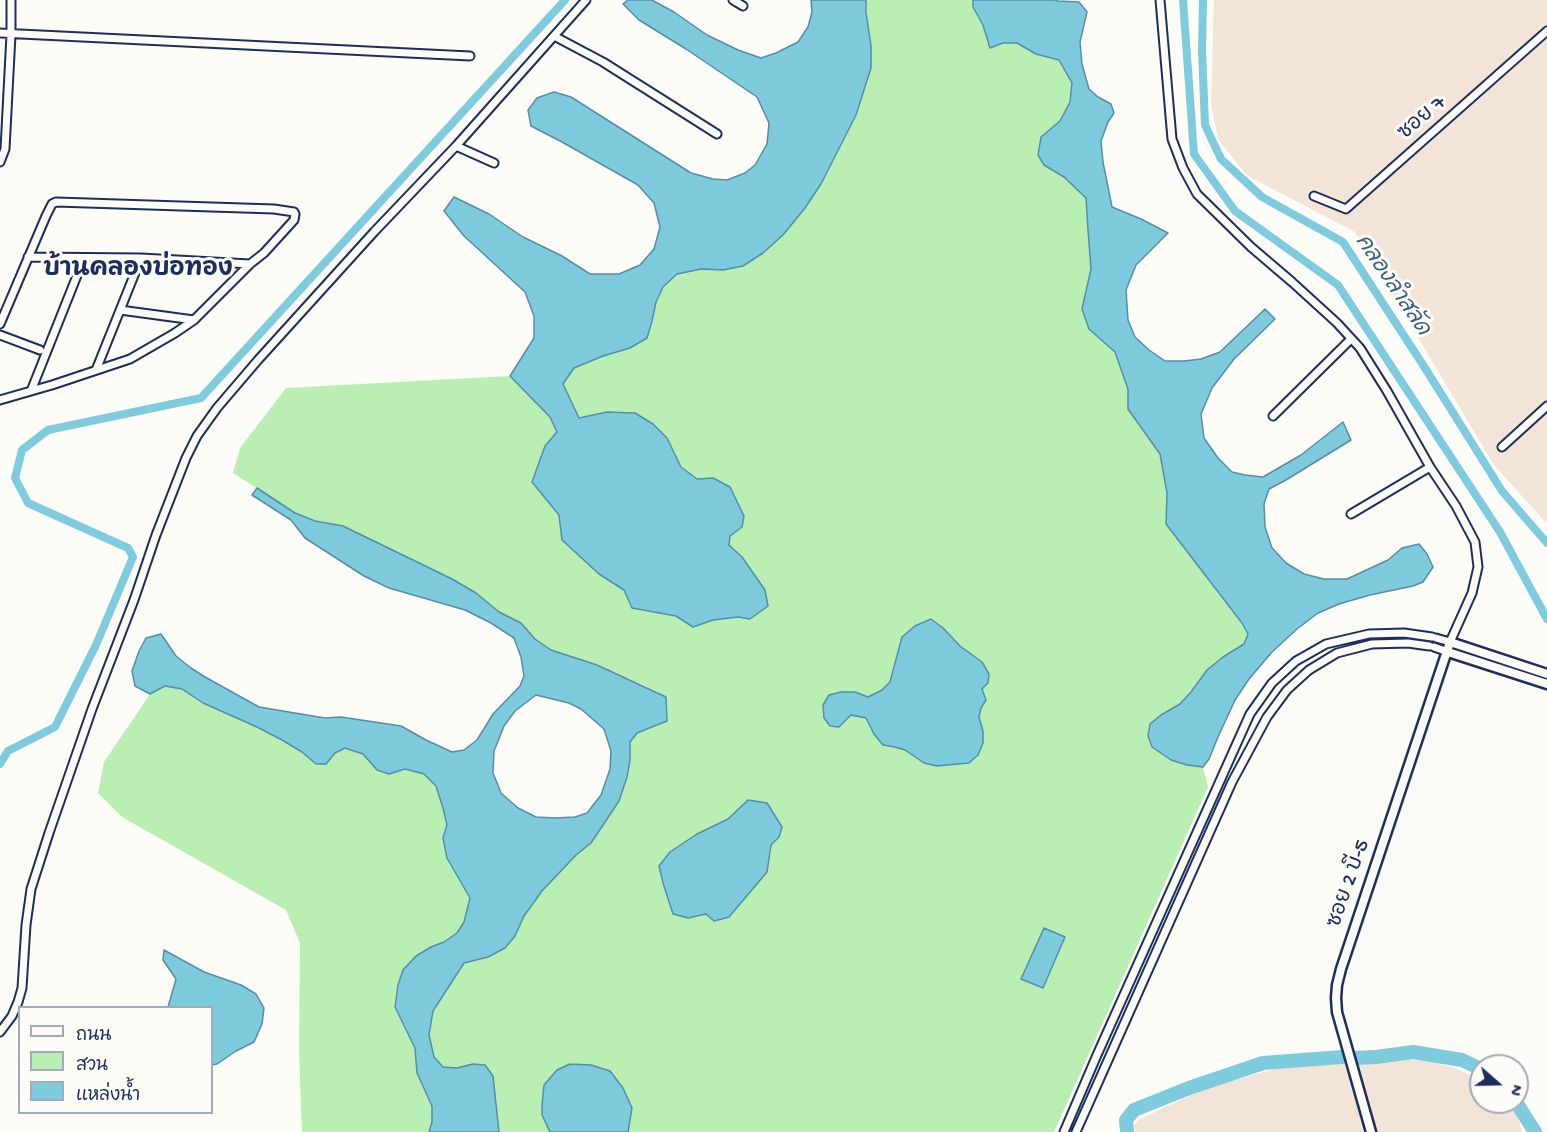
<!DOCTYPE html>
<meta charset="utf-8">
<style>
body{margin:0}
#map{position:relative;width:1547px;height:1132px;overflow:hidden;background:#fdfcf7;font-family:"Gochi Hand","Playpen Sans Thai",sans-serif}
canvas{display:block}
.legend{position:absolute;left:18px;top:1006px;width:195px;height:108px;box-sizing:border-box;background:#fdfcf7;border:2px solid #a3aaba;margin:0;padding:8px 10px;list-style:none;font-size:18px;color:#1b2f5e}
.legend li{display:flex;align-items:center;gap:12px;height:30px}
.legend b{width:30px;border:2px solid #a3aaba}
.north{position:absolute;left:1469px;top:1054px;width:60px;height:60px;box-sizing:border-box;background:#fdfcf7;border:2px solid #a3aaba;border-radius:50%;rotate:110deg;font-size:16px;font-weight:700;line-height:24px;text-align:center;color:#1b2f5e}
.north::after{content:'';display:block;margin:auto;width:21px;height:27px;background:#1b2f5e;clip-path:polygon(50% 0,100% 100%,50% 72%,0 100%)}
</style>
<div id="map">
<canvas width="1547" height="1132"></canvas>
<ul class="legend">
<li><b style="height:8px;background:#fdfcf7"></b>ถนน</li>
<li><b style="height:16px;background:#b9efb2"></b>สวน</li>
<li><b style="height:16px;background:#7dcbdc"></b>แหล่งน้ำ</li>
</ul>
<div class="north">N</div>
</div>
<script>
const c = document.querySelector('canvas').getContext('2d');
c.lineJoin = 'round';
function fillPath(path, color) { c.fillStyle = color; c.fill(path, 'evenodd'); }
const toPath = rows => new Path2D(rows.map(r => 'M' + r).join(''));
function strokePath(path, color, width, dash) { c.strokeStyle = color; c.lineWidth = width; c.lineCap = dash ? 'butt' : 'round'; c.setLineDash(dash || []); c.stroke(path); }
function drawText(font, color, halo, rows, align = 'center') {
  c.font = font + ' "Gochi Hand","Playpen Sans Thai",sans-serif'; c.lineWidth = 6; c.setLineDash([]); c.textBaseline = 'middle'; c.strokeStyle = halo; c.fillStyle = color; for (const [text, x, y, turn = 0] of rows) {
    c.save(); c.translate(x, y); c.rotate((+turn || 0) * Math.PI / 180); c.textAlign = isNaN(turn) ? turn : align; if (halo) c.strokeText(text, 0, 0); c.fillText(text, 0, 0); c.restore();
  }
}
fillPath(toPath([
 [1214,0,1547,0,1547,524,1494,465,1355,232,1246,175,1218,139,1211,104],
 [1409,1060,1428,1061,1456,1068,1481,1081,1481,1102,1505,1102,1517,1114,1522,1132,1133,1132,1134,1125,1138,1120,1191,1095,1224,1083,1289,1065]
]), '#f3e4d8');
fillPath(toPath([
 [866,0,973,0,973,7,983,25,990,47,1003,43,1018,43,1036,54,1059,60,1072,83,1070,102,1060,121,1041,137,1044,165,1064,177,1086,198,1088,230,1091,269,1082,309,1089,329,1115,352,1128,389,1128,409,1160,454,1167,493,1166,524,1242,623,1248,634,1244,644,1223,657,1207,670,1191,692,1180,704,1161,715,1187,765,1203,767,1208,787,1054,1132,628,1132,632,1108,623,1088,610,1072,591,1065,542,1115,550,1132,499,1132,493,1076,473,1064,457,1068,443,1067,434,1057,429,1035,433,1011,464,963,488,957,515,936,524,916,542,891,576,855,591,843,619,801,630,760,630,742,637,733,657,726,666,697,650,688,597,665,551,650,535,639,521,623,499,612,476,593,452,579,343,526,315,521,295,513,233,473,240,448,286,388,510,376,550,417,557,433,545,446,532,482,559,515,599,574,624,590,649,611,676,616,693,627,713,620,738,617,750,618,765,590,742,557,729,545,730,536,742,527,713,478,697,479,681,467,667,438,607,412,579,418,572,402,563,384,574,368,603,356,630,348,652,321,656,302,663,287,677,274,701,269,723,270,763,253,783,235,805,208,821,184,856,115,871,68],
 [165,686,182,689,203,703,257,727,282,740,302,752,316,764,326,764,335,753,345,748,363,754,377,770,389,774,405,769,424,774,436,786,443,808,447,825,443,838,470,897,464,922,457,933,444,942,431,947,403,970,398,985,395,1007,415,1048,417,1073,432,1106,432,1122,429,1132,302,1132,299,1052,300,943,286,910,122,817,98,793,104,762,150,694]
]), '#b9efb2');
const water = toPath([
 [628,0,652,0,674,12,707,35,738,50,761,58,776,53,798,42,808,27,812,12,811,0,866,0,866,12,871,46,871,68,856,115,821,184,805,208,783,235,763,253,743,266,723,270,701,269,677,274,663,287,656,302,652,321,647,338,630,348,603,356,574,368,563,384,579,418,607,412,635,413,653,424,667,438,681,467,697,479,713,478,730,487,744,516,742,527,730,536,729,545,742,557,765,590,768,606,750,619,738,617,713,620,693,627,676,616,632,608,624,590,599,574,562,540,559,515,532,482,545,446,557,432,550,417,510,376,534,338,534,316,525,292,464,236,444,211,454,197,489,214,523,237,562,256,590,274,619,274,640,265,654,249,660,227,654,203,638,185,562,142,531,126,528,110,537,98,554,92,571,97,691,173,713,179,727,180,745,173,755,165,767,144,769,123,757,97,686,49,639,20,623,4,628,0],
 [973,0,1055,0,1058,1,1079,2,1087,12,1080,42,1082,64,1089,89,1098,97,1111,104,1114,113,1108,122,1101,141,1103,162,1112,207,1141,219,1168,233,1136,265,1126,290,1128,320,1135,337,1149,350,1165,361,1184,361,1201,359,1220,352,1265,309,1275,319,1234,359,1212,388,1201,414,1204,438,1218,458,1232,472,1245,475,1263,477,1301,455,1343,422,1351,440,1286,480,1269,489,1264,504,1265,527,1272,548,1286,563,1304,574,1324,579,1347,579,1388,560,1402,548,1419,544,1427,554,1433,567,1423,582,1413,586,1370,595,1339,604,1318,613,1297,629,1272,652,1249,679,1235,700,1218,737,1209,759,1203,767,1187,765,1171,760,1152,747,1148,736,1150,724,1161,715,1180,704,1191,692,1207,670,1223,657,1244,644,1248,634,1242,623,1166,524,1167,493,1160,454,1128,409,1128,389,1115,352,1089,329,1082,309,1091,269,1088,230,1086,198,1064,177,1044,165,1038,155,1041,137,1060,121,1070,102,1072,83,1059,60,1036,54,1017,43,1003,43,990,48,983,25,973,7,973,0],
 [257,488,295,513,315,521,343,526,452,579,476,593,499,612,521,623,535,639,551,650,597,665,666,697,667,721,637,733,630,742,630,760,627,777,619,801,591,843,576,855,542,891,524,916,515,936,505,948,488,957,464,963,433,1011,429,1035,434,1057,443,1067,457,1068,473,1064,485,1065,493,1076,499,1132,429,1132,432,1122,432,1106,417,1073,415,1048,395,1007,398,985,403,970,416,956,431,947,444,942,457,933,464,922,470,898,447,858,443,838,447,825,443,808,436,786,424,774,405,769,389,774,377,770,363,754,345,748,335,753,326,764,316,764,302,752,282,740,257,727,203,703,182,689,165,686,150,694,135,686,132,671,139,651,146,638,161,634,176,656,191,668,205,677,259,707,325,718,341,717,401,726,426,740,452,752,464,750,477,740,493,714,520,686,524,676,521,657,514,638,491,623,465,610,389,588,364,576,305,538,291,520,252,495,257,488],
 [536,695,569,703,581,709,604,729,611,751,610,769,601,795,587,813,575,817,555,818,536,817,518,808,501,793,493,773,494,751,504,726,515,711,536,695],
 [931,619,943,628,960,646,982,662,989,674,988,683,982,689,986,700,981,708,979,717,983,731,983,743,978,755,969,763,937,766,924,763,905,750,895,747,883,745,874,734,866,718,851,715,839,727,830,726,824,718,823,705,829,695,841,692,855,692,868,697,882,690,890,682,902,637,915,626,931,619],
 [748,800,767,803,782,827,779,837,771,845,767,872,729,917,714,921,706,914,688,918,673,914,663,883,659,866,670,852,697,834,728,819,748,800],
 [1044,928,1065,937,1043,988,1021,979,1044,928],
 [164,950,204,972,241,985,256,994,264,1008,262,1024,254,1042,236,1051,217,1064,212,1065,212,1008,168,1007,176,979,163,960,164,950],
 [570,1064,591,1065,610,1071,623,1088,632,1108,628,1132,550,1132,542,1115,542,1105,544,1085,557,1070,570,1064]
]);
fillPath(water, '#7dcbdc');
strokePath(water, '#568daa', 1.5);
strokePath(toPath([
 [1183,0,1194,154,1235,211,1338,285,1500,532,1547,619],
 [1203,0,1202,50,1205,125,1221,159,1262,197,1343,242,1425,368,1502,491,1547,543],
 [0,764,8,751,55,727,96,645,133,557,128,548,28,503,15,478,22,450,48,430,201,398,565,0]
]), '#7dcbdc', 8);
strokePath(toPath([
 [1355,1058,1376,1057,1413,1052,1462,1060,1481,1069],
 [1516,1102,1535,1132],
 [1127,1132,1126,1120,1134,1110,1189,1088,1263,1063,1342,1057]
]), '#7dcbdc', 14);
const minor = toPath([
 [733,0,743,6],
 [1160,0,1172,139,1183,168,1197,194,1251,247,1292,282,1337,323,1360,348,1387,391,1430,467,1456,506,1475,542,1478,567,1472,593,1450,642,1436,638],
 [0,33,470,56],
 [554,36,603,62,717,134],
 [456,146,494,163],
 [0,162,5,149,11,35,11,0],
 [1314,196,1346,209,1547,31],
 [28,257,141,258,250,264],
 [120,310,194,320],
 [0,324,46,216,52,204,56,202,274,209,294,212,295,214,294,220,264,253,250,264,194,320,175,333,130,359,52,385,0,400],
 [0,335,40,350],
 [96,370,141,258],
 [31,391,84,258],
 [1273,416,1351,339],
 [1502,447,1547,406],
 [1351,514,1430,467],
 [1434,647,1448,652],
 [0,1032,12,1016,18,1002,22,988,26,925,31,889,49,833,92,709,134,600,156,535,186,458,197,436,217,408,258,360,374,232,456,146,586,0],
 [1064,1132,1097,1055,1250,714,1272,683,1296,661,1326,644,1369,634,1404,633,1432,637],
 [1076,1132,1232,782,1267,717,1287,690,1309,670,1337,653,1372,644,1408,643,1429,646]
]);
const tertiary = toPath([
 [1448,652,1547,684],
 [1371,1132,1337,1012,1336,998,1337,985,1341,969,1450,642,1547,674]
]);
strokePath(minor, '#1b2f5e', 11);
strokePath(tertiary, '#1b2f5e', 13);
strokePath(minor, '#fdfcf7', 7);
strokePath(tertiary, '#fdfcf7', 8);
drawText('21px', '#1b2f5e', '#fdfcf7', [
 ["ซอย 7",1423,119,-41],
 ["ซอย 2 บี-5",1350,884,-71]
]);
drawText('italic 22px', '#385e84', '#fdfcf7', [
 ["คลองลำสลัด",1391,286,56]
]);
drawText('bold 24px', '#1b2f5e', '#fdfcf7', [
 ["บ้านคลองบ่อทอง",138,271]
]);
</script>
